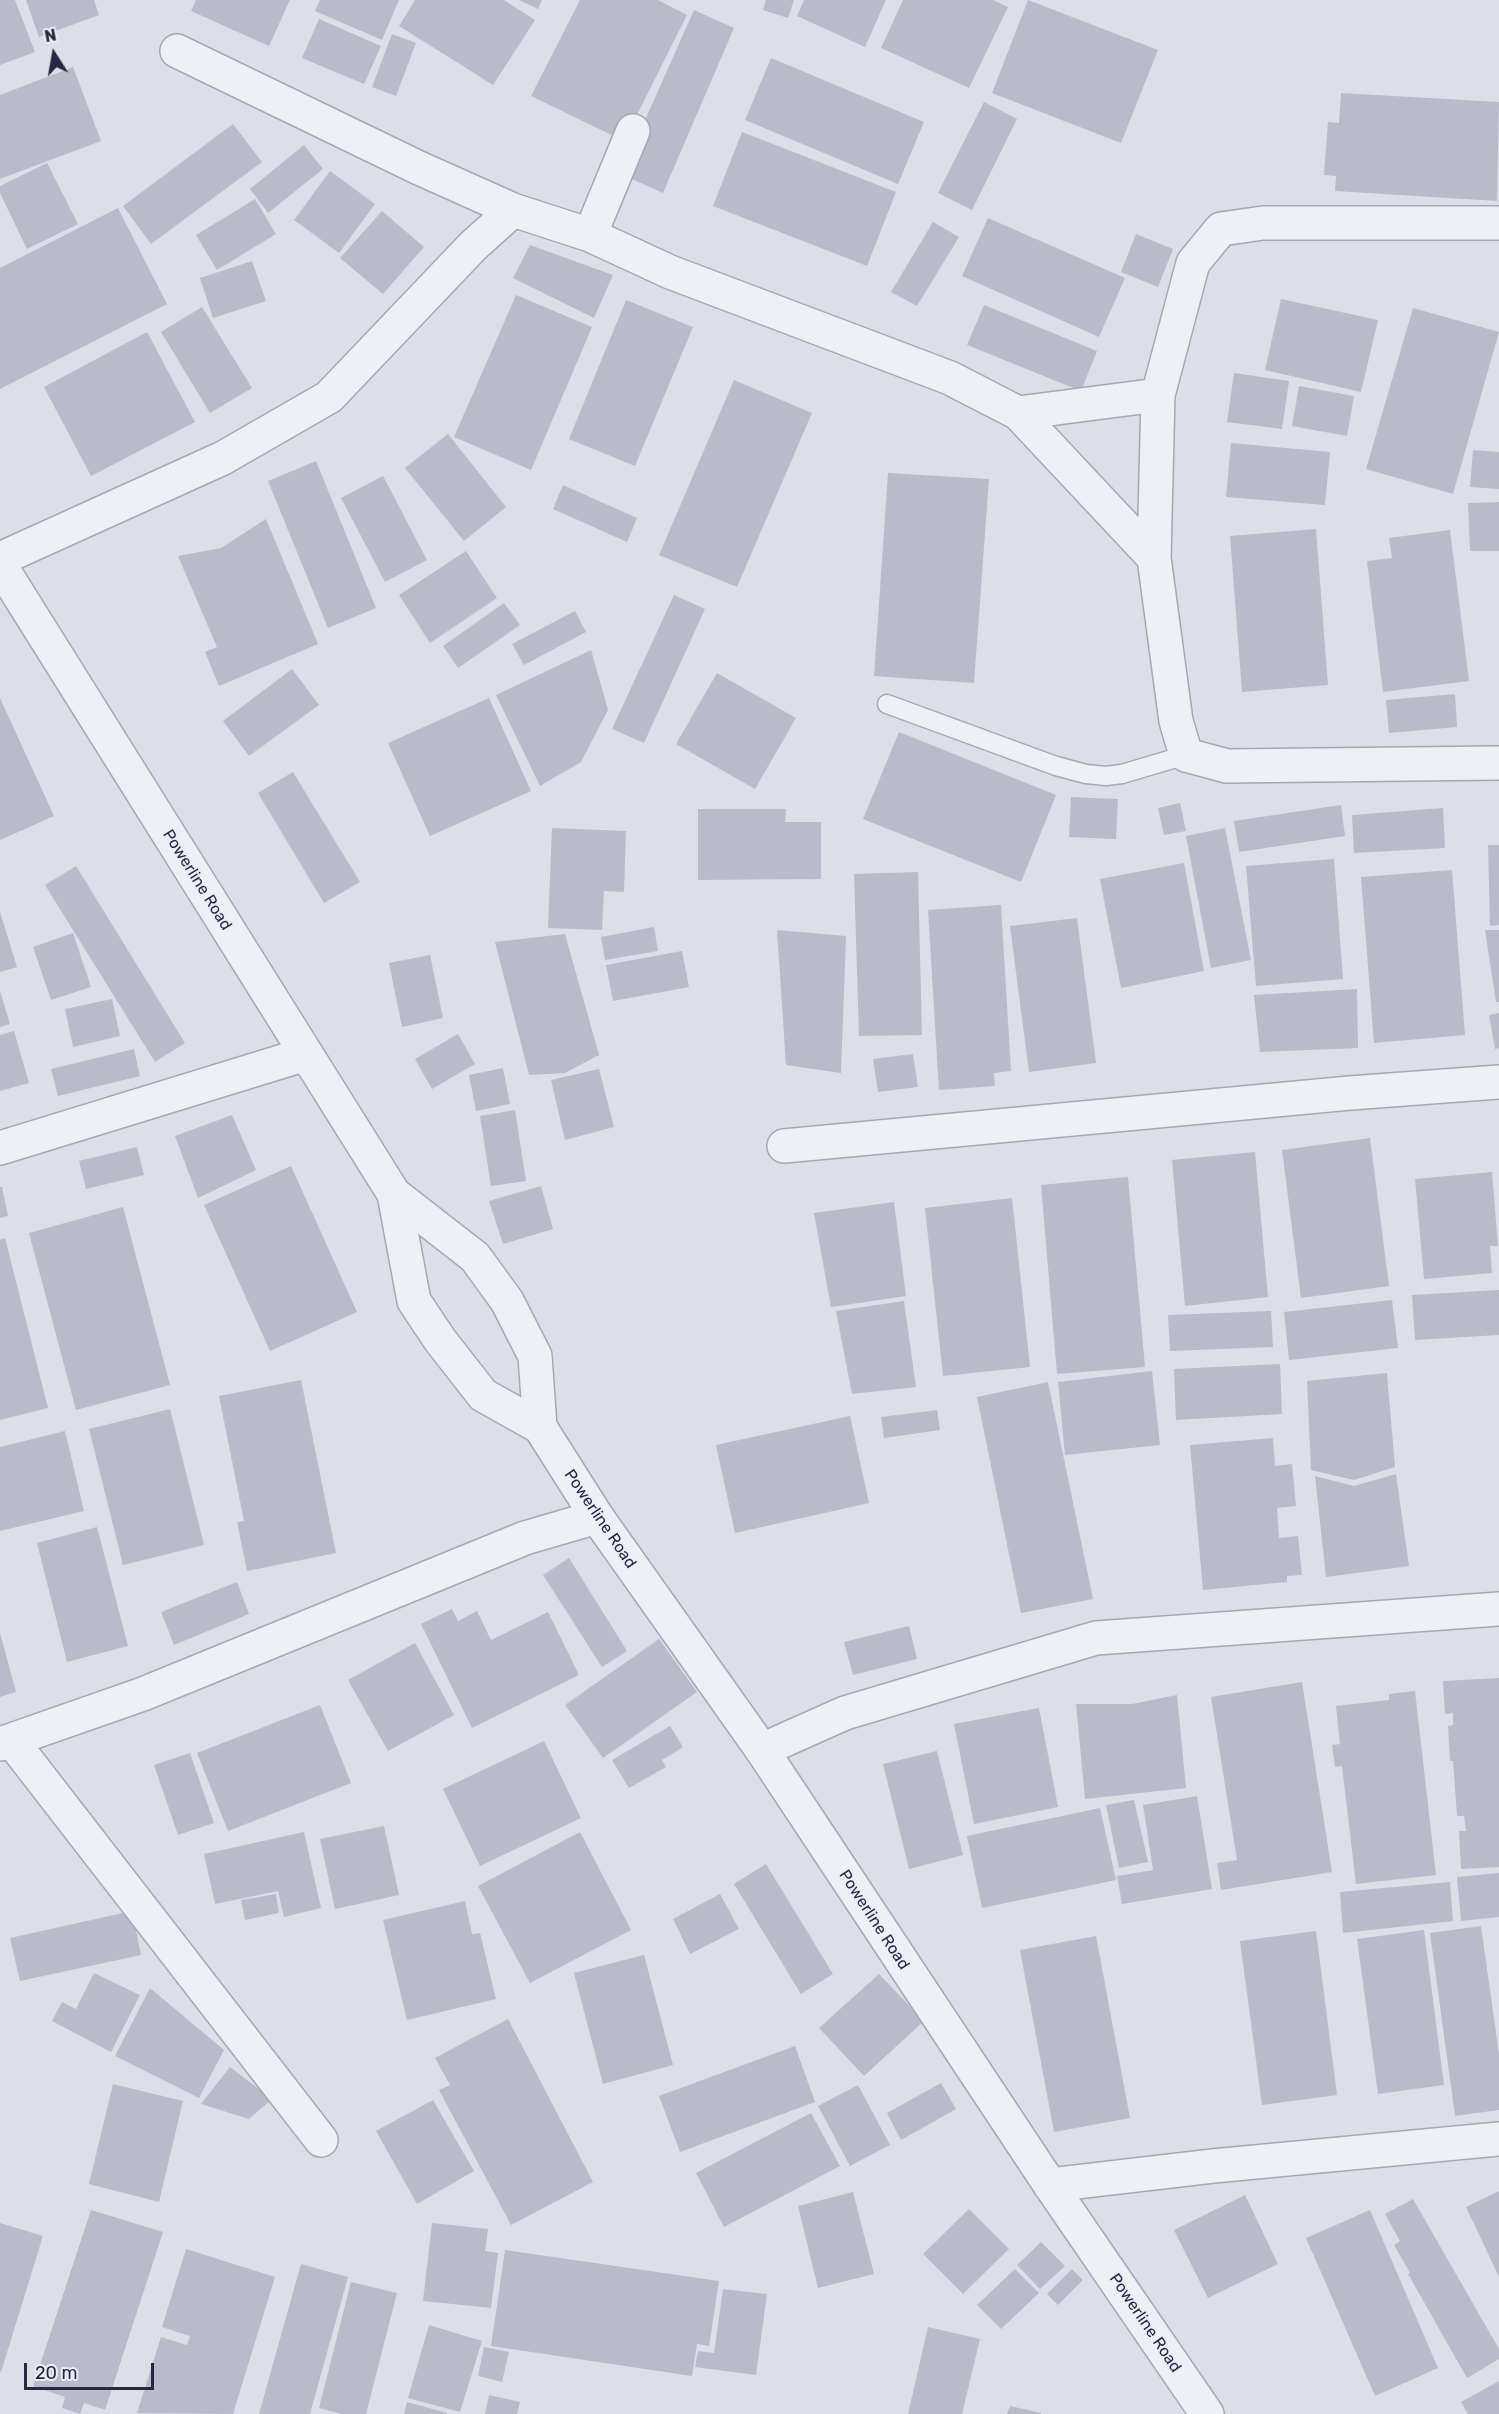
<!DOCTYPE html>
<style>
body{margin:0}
#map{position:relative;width:1499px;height:2414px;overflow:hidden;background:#dcdee8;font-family:Rubik,sans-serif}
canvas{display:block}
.north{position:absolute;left:24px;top:24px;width:60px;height:60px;-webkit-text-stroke:4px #ecedf6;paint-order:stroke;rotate:349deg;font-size:16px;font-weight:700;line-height:24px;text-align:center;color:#252840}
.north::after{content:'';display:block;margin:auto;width:21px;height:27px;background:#252840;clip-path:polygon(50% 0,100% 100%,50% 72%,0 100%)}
.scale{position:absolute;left:24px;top:2363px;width:130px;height:27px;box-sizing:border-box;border:3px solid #252840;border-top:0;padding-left:8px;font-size:18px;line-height:21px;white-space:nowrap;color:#252840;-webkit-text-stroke:4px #ecedf6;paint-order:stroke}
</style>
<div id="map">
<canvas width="1499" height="2414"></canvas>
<div class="north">N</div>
<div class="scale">20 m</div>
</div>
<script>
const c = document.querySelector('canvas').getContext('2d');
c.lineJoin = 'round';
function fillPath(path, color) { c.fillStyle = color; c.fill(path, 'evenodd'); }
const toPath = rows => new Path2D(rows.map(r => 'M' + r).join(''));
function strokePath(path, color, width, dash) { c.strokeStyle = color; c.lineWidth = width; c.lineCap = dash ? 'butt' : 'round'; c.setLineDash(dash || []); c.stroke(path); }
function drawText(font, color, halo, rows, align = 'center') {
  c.font = font + ' Rubik,sans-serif'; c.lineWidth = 4.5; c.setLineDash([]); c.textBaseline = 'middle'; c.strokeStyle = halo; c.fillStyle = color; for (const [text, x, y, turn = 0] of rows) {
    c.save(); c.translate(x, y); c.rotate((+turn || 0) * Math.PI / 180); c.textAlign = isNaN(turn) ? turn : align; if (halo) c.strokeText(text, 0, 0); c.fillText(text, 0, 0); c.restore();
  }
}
fillPath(toPath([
 [0,0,15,0,35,52,0,65],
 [26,0,94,0,99,15,39,37],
 [196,0,290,0,269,46,191,11],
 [320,0,399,0,382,40,315,11],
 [415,0,504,0,535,20,493,85,399,26],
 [519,0,542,0,538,9],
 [580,0,658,0,687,15,624,141,531,96],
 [766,0,794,0,788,18,763,10],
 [804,0,886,0,865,47,797,16],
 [903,0,993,0,1008,7,969,88,881,48],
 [1028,0,1158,50,1121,143,992,93],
 [694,10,734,28,663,193,621,174],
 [319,19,381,46,364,84,302,58],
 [392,34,416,43,396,96,372,87],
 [771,58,924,122,898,184,745,120],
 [73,67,101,141,0,179,0,95],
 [1341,93,1499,102,1497,201,1335,191,1336,176,1324,175,1328,122,1339,123],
 [984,102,1017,119,972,210,938,193],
 [233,124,262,162,151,244,123,206],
 [742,132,896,192,867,266,713,206],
 [304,145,323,169,268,213,250,189],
 [47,163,78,224,27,249,0,193,0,186],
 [330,171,375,204,339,253,294,220],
 [255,199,276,234,217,270,196,235],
 [118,208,167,304,0,389,0,268],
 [382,211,424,247,383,294,340,258],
 [988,218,1125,278,1099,337,962,276],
 [933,222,959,237,917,306,891,292],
 [1136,234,1173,249,1158,287,1121,272],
 [530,245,613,275,594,318,513,278],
 [252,261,266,301,213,318,200,278],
 [516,295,592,327,531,470,454,437],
 [1281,299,1378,320,1361,392,1265,370],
 [626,300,693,327,635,466,569,439],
 [984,305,1097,351,1081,391,967,345],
 [202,307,252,388,210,413,161,332],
 [1413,308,1499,332,1453,494,1366,469],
 [147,332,195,422,91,476,44,387],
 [1234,373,1289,381,1282,429,1227,422],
 [734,380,812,413,737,587,659,555],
 [1299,386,1354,396,1347,436,1292,426],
 [448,434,506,507,464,541,405,468],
 [1231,443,1330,452,1325,505,1226,497],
 [1473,450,1499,452,1499,489,1470,487],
 [316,461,376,608,328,628,268,481],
 [888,473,989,479,974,683,874,676],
 [383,476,427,560,385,582,341,498],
 [563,485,637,518,627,542,553,509],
 [1499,502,1499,551,1470,551,1468,503],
 [266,519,318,644,219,686,205,652,217,647,178,556,221,548],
 [1316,529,1328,685,1242,692,1230,536],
 [1450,530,1469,681,1383,692,1367,561,1392,558,1389,538],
 [466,551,497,598,430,643,399,595],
 [674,595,705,609,644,743,612,729],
 [504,603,520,625,458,668,443,646],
 [575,611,586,632,524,665,512,644],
 [591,650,608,710,581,762,540,786,496,695],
 [292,669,319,705,249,756,223,721],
 [717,673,796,718,755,789,676,744],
 [1455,694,1457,727,1389,733,1386,700],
 [0,698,54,816,0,840],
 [489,698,531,791,430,836,388,743],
 [899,732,1056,795,1021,882,863,819],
 [293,772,360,882,324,903,258,793],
 [1071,797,1118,799,1116,839,1069,837],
 [1180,803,1186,831,1164,835,1158,808],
 [1341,805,1345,836,1239,852,1234,821],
 [1443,808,1445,848,1354,853,1352,815],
 [698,809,786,809,785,822,821,822,821,879,698,880],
 [552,828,626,831,624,892,604,891,602,930,548,928],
 [1225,828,1251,960,1211,968,1186,836],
 [1488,845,1499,845,1499,925,1490,926],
 [1334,859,1343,979,1256,986,1246,866],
 [1184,863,1204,971,1121,988,1100,879],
 [76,866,185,1043,155,1062,45,885],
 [1452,870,1465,1035,1374,1043,1361,877],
 [918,872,922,1035,859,1036,854,874],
 [1001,905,1011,1071,994,1073,995,1086,939,1090,928,910],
 [0,912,17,967,0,972],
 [1077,918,1096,1063,1029,1072,1010,926],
 [654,927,658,951,605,960,601,937],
 [777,930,846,936,841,1073,786,1065],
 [1485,930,1499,930,1499,1002,1496,1002],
 [73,933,91,987,51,1000,33,947],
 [565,934,599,1055,565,1073,529,1075,495,942],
 [682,951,689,987,613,1001,606,965],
 [430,955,443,1018,402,1027,389,963],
 [1357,989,1358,1048,1260,1052,1254,995],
 [0,991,10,1024,0,1027],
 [112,999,120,1036,73,1047,65,1009],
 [1499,1013,1499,1048,1495,1049,1489,1015],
 [14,1031,29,1083,0,1091,0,1035],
 [458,1034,475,1064,432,1089,415,1059],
 [134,1049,140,1076,58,1096,51,1069],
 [913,1054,918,1087,878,1092,873,1059],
 [503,1068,510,1104,476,1111,469,1075],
 [599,1069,614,1127,565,1140,551,1080],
 [515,1110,526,1181,491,1186,480,1116],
 [232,1115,256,1170,198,1198,175,1136],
 [1370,1138,1389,1286,1301,1298,1282,1150],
 [137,1147,144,1175,86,1189,79,1161],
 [1255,1152,1268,1297,1185,1306,1172,1160],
 [291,1166,357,1312,270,1351,204,1205],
 [1492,1172,1498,1246,1490,1246,1492,1273,1424,1279,1415,1179],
 [1128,1177,1145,1367,1057,1374,1041,1185],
 [541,1186,553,1229,503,1244,489,1201],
 [0,1187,2,1187,8,1216,0,1218],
 [1012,1198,1030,1367,943,1376,925,1208],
 [894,1202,906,1296,831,1307,814,1213],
 [123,1207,170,1385,76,1410,29,1233],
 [5,1238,48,1408,0,1420,0,1240],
 [1499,1290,1499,1335,1415,1340,1412,1295],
 [1392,1300,1398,1348,1289,1360,1284,1312],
 [904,1301,916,1387,852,1394,836,1311],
 [1271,1311,1273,1347,1170,1351,1168,1315],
 [1280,1364,1282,1414,1176,1420,1174,1369],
 [1152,1371,1160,1445,1065,1455,1058,1382],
 [1387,1373,1395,1467,1354,1480,1311,1470,1307,1381],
 [301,1380,336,1553,247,1571,237,1522,244,1521,219,1396],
 [1048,1382,1093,1599,1021,1613,977,1397],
 [170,1409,204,1545,123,1565,89,1429],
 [937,1410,940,1430,884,1438,881,1417],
 [850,1416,869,1503,735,1533,716,1445],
 [65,1431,84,1511,0,1531,0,1447],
 [1273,1438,1275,1466,1292,1464,1296,1506,1277,1508,1279,1538,1298,1536,1302,1575,1287,1576,1287,1582,1203,1590,1190,1445],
 [1396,1474,1409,1566,1326,1577,1315,1476,1354,1486],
 [97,1527,128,1646,67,1662,37,1543],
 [569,1558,627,1651,602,1667,543,1575],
 [237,1582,249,1614,174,1645,161,1612],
 [452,1609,458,1621,477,1611,491,1640,548,1612,579,1675,472,1728,421,1624],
 [909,1626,917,1659,853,1675,844,1642],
 [0,1633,16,1692,0,1697],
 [659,1639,697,1692,603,1758,565,1705],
 [415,1643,454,1715,388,1751,348,1680],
 [1499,1678,1499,1867,1461,1869,1459,1831,1466,1831,1464,1816,1457,1816,1453,1761,1450,1761,1448,1726,1453,1725,1453,1713,1445,1714,1443,1681],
 [1302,1682,1332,1872,1221,1890,1217,1863,1237,1860,1211,1697],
 [1415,1691,1436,1875,1356,1884,1342,1766,1335,1767,1332,1745,1340,1744,1336,1706,1389,1700,1389,1694],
 [1177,1695,1186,1788,1085,1799,1076,1704,1132,1704],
 [320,1705,351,1783,228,1831,197,1753],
 [1039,1708,1058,1807,974,1824,954,1724],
 [670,1726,683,1747,662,1760,666,1767,629,1788,612,1760],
 [544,1741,581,1818,480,1866,443,1789],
 [937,1751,963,1855,909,1869,883,1764],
 [190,1753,214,1823,178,1835,154,1765],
 [1197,1796,1212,1889,1122,1904,1117,1876,1153,1870,1143,1805],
 [1134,1800,1148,1862,1119,1868,1106,1805],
 [1100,1808,1116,1880,982,1908,967,1836],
 [384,1826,399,1895,335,1909,320,1839],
 [304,1832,321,1908,284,1917,278,1891,215,1904,204,1854],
 [580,1832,631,1930,530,1983,478,1886],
 [766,1864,833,1974,801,1994,734,1884],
 [1499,1873,1499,1917,1461,1921,1457,1877],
 [1450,1882,1453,1921,1343,1933,1340,1892],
 [276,1894,279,1913,245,1920,241,1900],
 [720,1894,739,1929,690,1954,673,1919],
 [465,1901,472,1934,480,1933,496,1999,407,2020,383,1920],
 [132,1911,141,1955,20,1981,10,1938],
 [1481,1926,1499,2054,1499,2110,1455,2116,1430,1933],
 [1424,1930,1444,2085,1378,2094,1357,1939],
 [1316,1931,1337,2095,1262,2105,1240,1941],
 [1096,1936,1130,2118,1054,2132,1020,1950],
 [644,1955,673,2065,603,2084,574,1973],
 [94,1973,140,1995,111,2052,52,2021,62,2002,76,2009],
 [879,1974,924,2021,864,2076,819,2028],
 [150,1988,224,2050,199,2098,115,2056],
 [508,2019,593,2182,511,2225,439,2090,450,2085,435,2058],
 [795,2046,815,2102,680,2152,659,2096],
 [230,2067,272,2099,249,2119,201,2104],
 [941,2083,956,2109,901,2140,887,2113],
 [113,2084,183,2101,159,2202,89,2184],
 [858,2085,890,2145,850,2166,818,2106],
 [433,2100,474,2171,417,2204,376,2131],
 [811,2113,840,2166,724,2227,696,2173],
 [1499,2191,1499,2277,1466,2207],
 [853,2192,874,2274,818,2288,798,2206],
 [1245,2195,1278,2264,1208,2298,1174,2230],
 [1413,2199,1499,2349,1499,2359,1467,2378,1408,2274,1410,2273,1394,2245,1400,2241,1385,2214],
 [969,2209,1009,2249,963,2294,923,2254],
 [91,2210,163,2232,105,2410,84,2403,80,2414,62,2408,65,2397,33,2386],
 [1370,2210,1438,2368,1375,2396,1306,2238],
 [0,2223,43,2236,1,2372,0,2372],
 [432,2223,488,2229,485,2251,498,2253,491,2308,423,2301],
 [1041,2242,1065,2266,1040,2289,1017,2265],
 [186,2249,275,2277,233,2414,137,2413,161,2337,187,2345,190,2336,162,2327],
 [505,2250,719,2281,709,2346,697,2344,692,2376,491,2346],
 [301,2264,348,2277,310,2414,259,2414],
 [1015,2269,1039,2293,1001,2329,977,2305],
 [1072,2269,1083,2280,1058,2305,1047,2294],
 [351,2282,397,2293,366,2414,341,2414,319,2408],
 [723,2289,767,2294,756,2375,695,2367,698,2351,714,2353],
 [429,2325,482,2341,460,2412,408,2398],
 [928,2327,980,2339,962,2414,908,2414],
 [484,2347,509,2352,502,2382,478,2376],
 [1499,2381,1499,2414,1468,2414,1461,2402],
 [489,2395,520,2402,517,2414,485,2414],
 [407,2402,447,2413,447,2414,404,2414],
 [1010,2406,1041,2413,1041,2414,1007,2414]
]), '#b9bbcb');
const service = toPath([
 [887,704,1056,766,1086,774,1106,776,1122,774,1186,755]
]);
const minor = toPath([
 [177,51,419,168,513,210,590,235,670,272,950,378,1018,413,1154,558],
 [1499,223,1263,223,1221,229,1193,263,1158,395,1154,558,1176,721,1186,755,1227,766,1499,763],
 [590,235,633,131],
 [1018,413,1158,395],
 [0,559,223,458,329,397,473,246,513,210],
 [784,1146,1350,1093,1499,1082],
 [0,1148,306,1054],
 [12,1741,321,2140],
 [0,1744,143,1694,525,1538,597,1517],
 [762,1750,845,1713,1096,1638,1499,1609],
 [1050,2185,1213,2166,1499,2139]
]);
const tertiary = toPath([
 [0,565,394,1194,475,1257,507,1301,535,1356,540,1427],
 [394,1194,414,1301,440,1340,483,1395,540,1427,597,1517,762,1750,1050,2185,1207,2414]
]);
strokePath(service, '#a5a7b6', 21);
strokePath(minor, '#a5a7b6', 36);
strokePath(tertiary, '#a5a7b6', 36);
strokePath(service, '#eff0f6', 18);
strokePath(minor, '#eff0f6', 33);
strokePath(tertiary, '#eff0f6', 33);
drawText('16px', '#252840', '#ecedf6', [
 ["Powerline Road",197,880,58],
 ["Powerline Road",600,1519,56],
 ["Powerline Road",874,1920,57],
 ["Powerline Road",1145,2323,56]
]);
</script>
